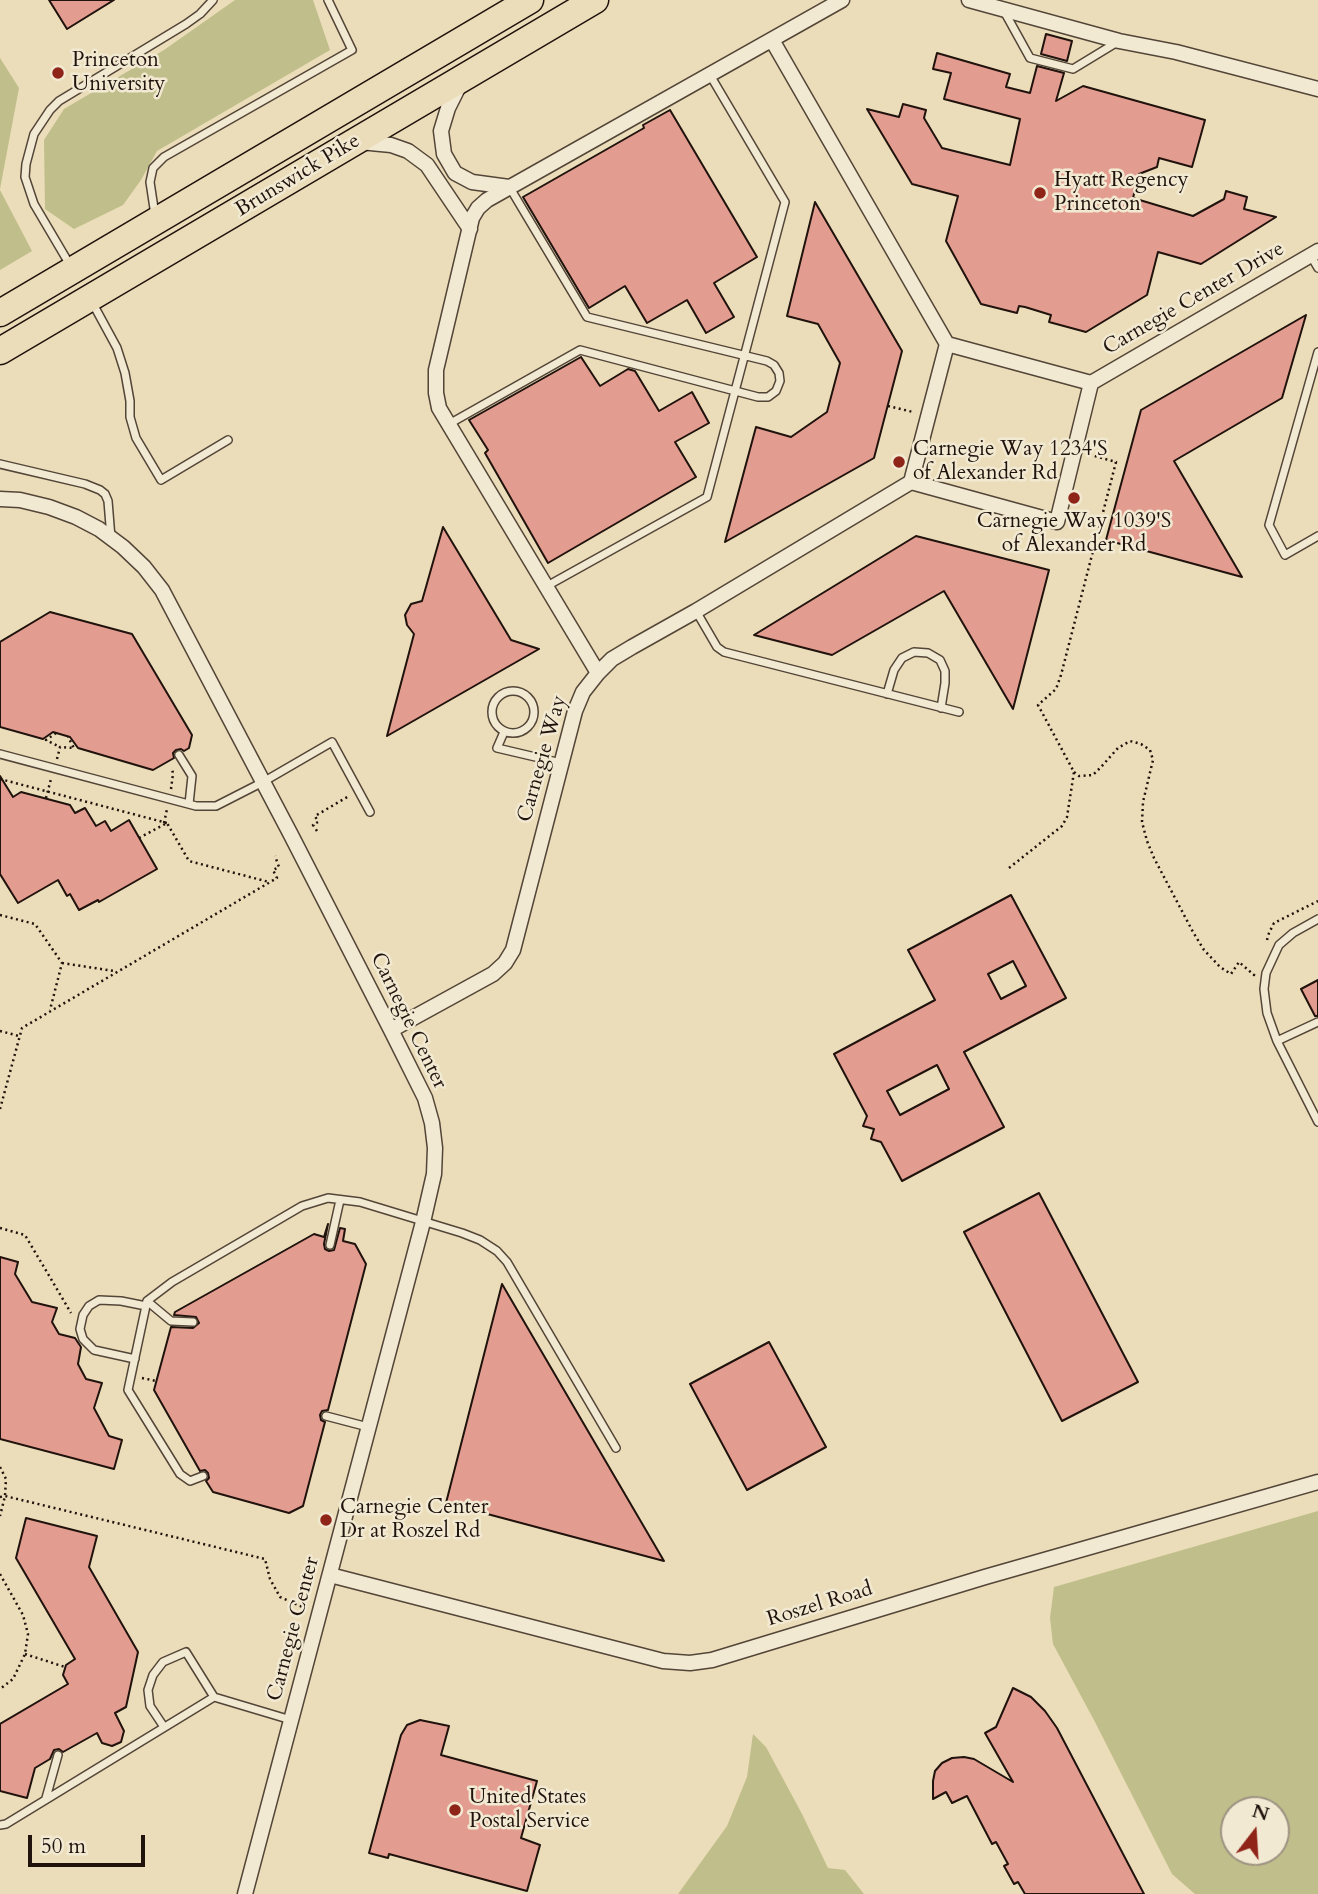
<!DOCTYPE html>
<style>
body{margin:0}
#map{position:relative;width:1318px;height:1894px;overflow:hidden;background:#ebddb9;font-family:Cardo,serif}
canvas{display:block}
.north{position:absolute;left:1220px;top:1796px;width:70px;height:70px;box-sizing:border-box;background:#f2e9d2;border:2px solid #9e9383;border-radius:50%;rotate:17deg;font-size:19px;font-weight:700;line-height:28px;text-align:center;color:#20120c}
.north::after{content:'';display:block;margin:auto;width:24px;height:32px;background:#8f2418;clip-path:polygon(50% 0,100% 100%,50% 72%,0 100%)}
.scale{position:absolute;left:28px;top:1835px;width:117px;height:32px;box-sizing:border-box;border:4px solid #20120c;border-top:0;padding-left:9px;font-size:21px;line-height:24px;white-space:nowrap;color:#20120c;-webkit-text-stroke:5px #f2e9d2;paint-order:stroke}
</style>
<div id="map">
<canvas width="1318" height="1894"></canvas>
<div class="north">N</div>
<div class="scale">50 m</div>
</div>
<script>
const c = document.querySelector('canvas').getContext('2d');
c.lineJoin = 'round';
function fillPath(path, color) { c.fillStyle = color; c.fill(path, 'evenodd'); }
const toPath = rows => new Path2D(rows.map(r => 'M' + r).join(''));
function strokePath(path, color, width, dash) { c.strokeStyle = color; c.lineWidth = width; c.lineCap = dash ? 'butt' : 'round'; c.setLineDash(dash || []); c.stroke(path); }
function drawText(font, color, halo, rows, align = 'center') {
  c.font = font + ' Cardo,serif'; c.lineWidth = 5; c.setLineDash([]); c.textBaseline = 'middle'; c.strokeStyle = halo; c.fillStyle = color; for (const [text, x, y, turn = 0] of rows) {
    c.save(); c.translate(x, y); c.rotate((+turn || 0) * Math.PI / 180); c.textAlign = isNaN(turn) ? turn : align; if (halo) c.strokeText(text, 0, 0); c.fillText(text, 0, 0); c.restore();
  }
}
fillPath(toPath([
 [235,0,313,0,330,50,157,151,141,180,123,205,74,229,45,209,44,140,64,109,164,50],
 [0,58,19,88,0,189],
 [0,190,32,251,0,270],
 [1318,1511,1318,1894,1195,1894,1172,1874,1095,1722,1053,1644,1050,1618,1054,1587],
 [1234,1810,1276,1810,1276,1852,1234,1852],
 [753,1734,766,1747,802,1814,828,1868,845,1870,864,1894,678,1894,727,1826,747,1777]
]), '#c0be8a');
const building = toPath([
 [49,0,114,0,67,29,49,0],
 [1046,34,1072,41,1067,61,1041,54,1046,34],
 [937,53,1010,74,1006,87,1030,93,1037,66,1064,73,1056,101,1083,86,1205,120,1192,167,1159,158,1157,167,1139,174,1133,198,1193,216,1224,199,1226,191,1247,197,1244,209,1276,217,1201,264,1158,252,1147,295,1086,332,1049,322,1051,315,1025,307,1019,306,1017,313,981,304,946,241,958,196,912,184,867,109,899,117,903,104,926,110,924,118,942,148,1010,165,1020,119,944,99,951,73,933,69,937,53],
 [670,110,757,257,714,283,734,317,706,333,687,300,647,323,625,286,589,308,523,197,644,128,643,125,670,110],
 [815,202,902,351,874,458,725,542,756,427,791,437,827,412,840,363,818,324,787,316,815,202],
 [1306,315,1282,398,1174,461,1242,577,1106,540,1141,410,1306,315],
 [581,357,600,386,628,369,635,371,659,411,692,392,709,423,675,442,696,477,548,563,485,453,488,450,469,420,581,357],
 [443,527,511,640,539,649,387,736,414,634,407,625,405,615,411,604,422,601,443,527],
 [916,536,1049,570,1013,709,944,591,832,655,754,635,916,536],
 [50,612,132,634,192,735,189,748,184,751,181,749,176,750,173,753,174,758,153,770,78,748,70,737,53,732,43,739,0,727,0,642,50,612],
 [0,776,13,797,21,792,70,805,75,813,85,808,96,826,105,821,111,831,129,820,157,869,99,902,98,900,79,910,70,894,67,896,58,880,18,903,0,874,0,776],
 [1011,895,1066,998,964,1052,1004,1127,902,1181,881,1142,871,1139,874,1129,863,1126,867,1116,834,1054,935,1000,908,950,1011,895],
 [1013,961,1026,986,1001,999,988,974,1013,961],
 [937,1065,949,1089,900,1115,887,1091,937,1065],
 [1318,980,1318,1016,1315,1016,1301,989,1318,980],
 [1039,1193,1138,1382,1062,1421,964,1232,1039,1193],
 [328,1224,324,1244,325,1249,329,1251,334,1250,340,1228,345,1229,343,1241,355,1244,366,1264,328,1410,322,1411,320,1415,321,1420,325,1422,303,1506,289,1513,213,1492,206,1481,209,1478,208,1473,205,1470,200,1471,154,1390,171,1327,193,1328,199,1323,196,1317,174,1315,175,1312,314,1234,324,1237,328,1224],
 [0,1257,18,1262,15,1274,32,1302,57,1308,52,1322,59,1334,75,1338,81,1347,78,1364,86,1379,102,1383,94,1408,109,1436,122,1440,114,1469,0,1439,0,1257],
 [502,1284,664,1561,446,1503,502,1284],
 [769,1342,826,1447,747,1490,690,1384,769,1342],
 [26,1518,97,1536,89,1567,138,1652,126,1707,115,1713,124,1731,121,1742,112,1746,102,1743,97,1733,63,1752,59,1749,54,1750,50,1759,35,1768,27,1798,0,1791,0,1724,68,1684,63,1675,66,1665,75,1659,16,1558,26,1518],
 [1013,1688,1031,1697,1045,1711,1057,1728,1144,1894,1025,1894,1018,1882,1014,1884,1004,1866,1008,1864,996,1842,992,1844,967,1796,952,1803,946,1792,933,1799,933,1781,935,1771,942,1763,952,1758,964,1757,974,1759,1013,1782,985,1733,996,1727,1013,1688],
 [420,1720,449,1726,441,1755,537,1781,521,1838,540,1845,527,1891,389,1854,388,1858,369,1853,401,1735,407,1725,420,1720]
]);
fillPath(building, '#e39d90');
strokePath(building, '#20120c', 2);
const lane = toPath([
 [1004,11,1030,58,1073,69,1119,41],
 [155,215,150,182,153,168,164,157,352,50,328,0],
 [1311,256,1318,268],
 [70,265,34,204,25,177,26,164,34,134,50,110,59,101,186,24,200,14,213,0],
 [92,302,117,348,125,373,130,401,130,417,136,438,161,480,228,440],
 [1318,352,1269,525,1285,555,1318,536],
 [449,424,580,350,758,397,768,397,776,391,780,381,779,373,774,365,767,361,587,317,510,188],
 [0,464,85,484,100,490,105,494,108,501,111,538],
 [547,586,707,497,785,202,710,75],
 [696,611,717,647,724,652,959,712],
 '492 712a21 21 0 1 1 42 0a21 21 0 1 1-42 0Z',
 [887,694,894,670,902,658,914,652,928,653,940,660,945,671,945,683,941,708],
 [504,732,497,748,561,763],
 [0,754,196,806,216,806,263,782,332,742,370,812],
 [179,755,192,776,189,804],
 [1318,919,1293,933,1279,945,1266,973,1264,989,1267,1013,1277,1041,1318,1122],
 [1277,1041,1318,1022],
 [330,1245,340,1200],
 [147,1301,171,1321,193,1322],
 [135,1359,94,1350,83,1339,80,1329,83,1315,89,1306,99,1300,121,1301,146,1306],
 [326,1416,368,1427],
 [203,1476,190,1481,180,1474,128,1390,147,1301,172,1282,302,1206,328,1198,360,1202,462,1233,480,1240,497,1251,507,1262,616,1448],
 [164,1727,150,1706,148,1690,153,1675,163,1662,186,1652,214,1697,291,1720],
 [46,1798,58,1755],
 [0,1825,6,1824,214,1697]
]);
const street = toPath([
 [969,0,1119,41,1176,52,1318,89],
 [772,40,947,344],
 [460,84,448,108,441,131,444,154,455,173,472,182,509,187],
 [360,142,391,145,408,151,427,165,470,229],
 [911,482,947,344,1091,383,1318,251],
 [911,482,1057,522,1091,383],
 [0,499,20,500,49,507,76,517,99,529,123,547,144,567,162,590,291,835,391,1030,425,1098,432,1123,435,1148,434,1174,423,1222,245,1894],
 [598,673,439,408,436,393,436,370,472,218,478,208,487,200,842,0],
 [391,1030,493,974,505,963,513,950,575,711,583,692,598,673,612,659,632,647,696,611,911,482],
 [330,1575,663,1661,690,1663,712,1660,985,1577,1318,1482]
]);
const highway = toPath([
 [0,313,530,0],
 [0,351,595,0]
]);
strokePath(lane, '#534537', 10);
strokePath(street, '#534537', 17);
strokePath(highway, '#20120c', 29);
strokePath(toPath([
 [888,406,913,412],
 [56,733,46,740,60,747],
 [57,759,60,747,74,748,68,737],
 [1074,772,1079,776,1093,775,1101,767,1118,748,1130,741,1141,744,1150,750,1153,760,1143,802,1142,822,1147,841,1154,858,1193,932,1204,950,1220,967,1231,974,1239,962,1254,975,1255,973],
 [0,779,167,823],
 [171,789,173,774,172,768],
 [46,798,51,779],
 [164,823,167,809],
 [317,831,313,825,318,822,315,816,349,796],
 [139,838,167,823,189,861,269,882],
 [1009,868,1062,826,1067,817,1074,772,1038,705,1056,689,1061,675,1116,462,1087,454],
 [0,915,35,924,62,963,50,1010],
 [1267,940,1269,933,1274,923,1318,901],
 [62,963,114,971],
 [0,1031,19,1036],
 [0,1109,22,1028,277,878,273,870,279,867,275,856],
 [0,1228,25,1235,71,1313],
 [142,1378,156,1381],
 [0,1467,6,1479,5,1496,0,1516],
 [0,1497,5,1496,265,1559,270,1579,280,1597,307,1609],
 [0,1574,23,1615,28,1634,25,1654,13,1679,0,1689],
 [25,1654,65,1667]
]), '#20120c', 2.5, [2, 3.5]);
strokePath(lane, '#f2e9d2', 7);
strokePath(street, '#f2e9d2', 14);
strokePath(highway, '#ebddb9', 26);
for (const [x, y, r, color] of [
 [58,73,7,"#8f2418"],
 [1040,193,7,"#8f2418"],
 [899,462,7,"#8f2418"],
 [1074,498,7,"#8f2418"],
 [326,1520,7,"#8f2418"],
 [455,1810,7,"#8f2418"]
]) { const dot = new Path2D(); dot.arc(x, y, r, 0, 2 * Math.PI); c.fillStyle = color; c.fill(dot); strokePath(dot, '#f2e9d2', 2.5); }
drawText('21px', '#20120c', '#f2e9d2', [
 ["Princeton",72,61],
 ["University",72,85],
 ["Hyatt Regency",1054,181],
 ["Princeton",1054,205],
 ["Carnegie Way 1234'S",913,450],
 ["of Alexander Rd",913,474],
 ["Carnegie Way 1039'S",1074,522,"center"],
 ["of Alexander Rd",1074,546,"center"],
 ["Carnegie Center",340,1508],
 ["Dr at Roszel Rd",340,1532],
 ["United States",469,1798],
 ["Postal Service",469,1822]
], 'left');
drawText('21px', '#20120c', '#f2e9d2', [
 ["Brunswick Pike",298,176,-31],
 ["Carnegie Center Drive",1194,299,-30],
 ["Carnegie Way",543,759,-74],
 ["Carnegie Center",408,1021,64],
 ["Roszel Road",820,1605,-17],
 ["Carnegie Center",294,1629,-75]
]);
</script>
